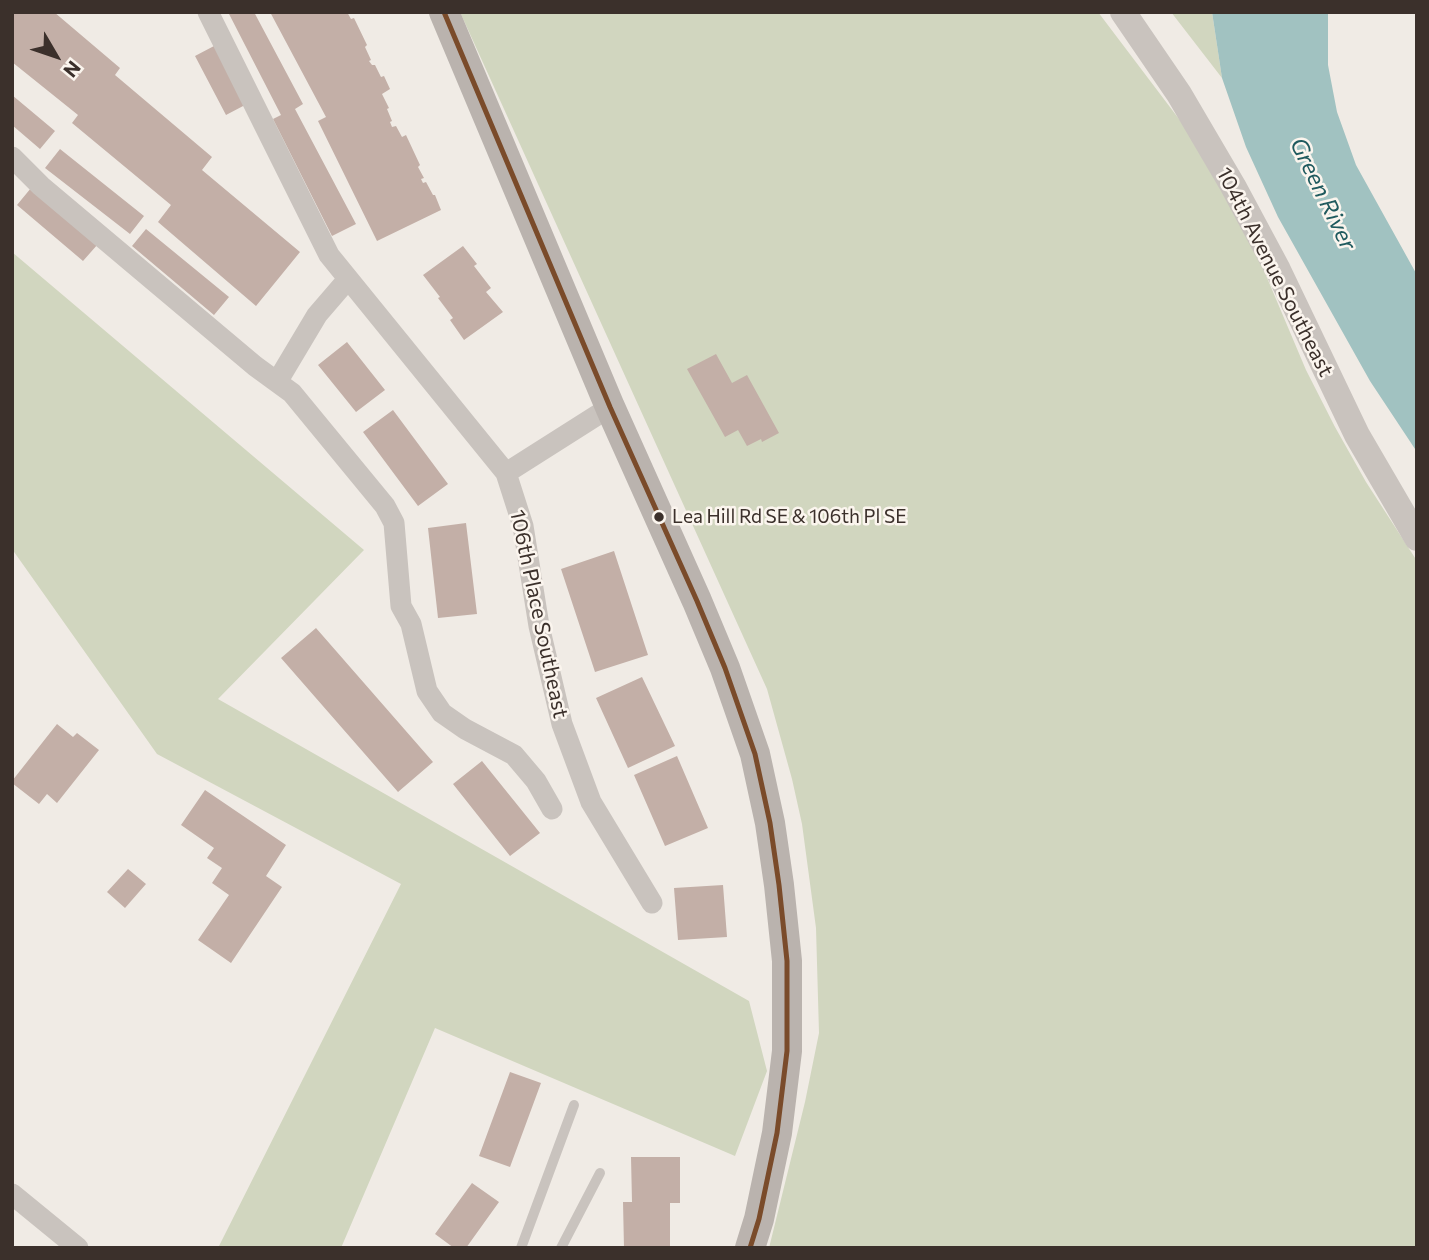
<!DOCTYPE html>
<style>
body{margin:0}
#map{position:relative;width:1429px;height:1260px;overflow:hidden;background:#f0ebe5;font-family:Commissioner,sans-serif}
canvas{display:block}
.frame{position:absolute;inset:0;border:14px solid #3b302b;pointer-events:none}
.north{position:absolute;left:21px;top:21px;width:70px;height:70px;-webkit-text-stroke:5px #fbf5ee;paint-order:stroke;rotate:129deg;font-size:19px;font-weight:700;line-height:28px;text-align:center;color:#3b302b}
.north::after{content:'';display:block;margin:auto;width:24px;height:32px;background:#3b302b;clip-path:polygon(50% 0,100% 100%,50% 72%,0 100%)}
</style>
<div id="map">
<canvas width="1429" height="1260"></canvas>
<div class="frame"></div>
<div class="north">N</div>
</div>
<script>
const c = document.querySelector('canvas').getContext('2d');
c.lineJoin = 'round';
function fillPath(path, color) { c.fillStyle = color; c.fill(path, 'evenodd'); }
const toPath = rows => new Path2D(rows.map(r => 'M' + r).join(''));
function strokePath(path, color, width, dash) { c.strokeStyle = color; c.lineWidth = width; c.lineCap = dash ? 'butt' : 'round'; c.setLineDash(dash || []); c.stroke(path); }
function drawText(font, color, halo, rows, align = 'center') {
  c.font = font + ' Commissioner,sans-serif'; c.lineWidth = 5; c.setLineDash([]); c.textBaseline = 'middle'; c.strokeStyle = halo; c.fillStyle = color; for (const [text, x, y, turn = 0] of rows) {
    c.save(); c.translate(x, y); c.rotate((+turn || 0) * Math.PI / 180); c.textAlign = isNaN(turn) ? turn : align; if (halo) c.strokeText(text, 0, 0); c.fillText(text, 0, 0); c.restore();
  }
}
fillPath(toPath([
 [460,12,1098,12,1182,123,1206,160,1265,273,1306,370,1335,427,1366,482,1417,561,1417,1248,769,1248,805,1102,819,1033,816,928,802,824,792,779,767,689],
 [1171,12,1212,12,1222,78],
 [12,252,364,550,218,699,749,1001,767,1071,735,1156,435,1028,341,1248,218,1248,401,884,157,754,12,549]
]), '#d1d6bf');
fillPath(toPath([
 [1212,12,1328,12,1328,65,1337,112,1356,165,1417,275,1417,452,1370,381,1278,217,1246,147,1222,78]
]), '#a1c2c1');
fillPath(toPath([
 [12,12,54,12,120,68,115,75,212,157,202,170,300,252,256,306,158,222,171,205,72,123,78,115,12,62],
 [228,12,254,12,303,104,295,109,356,224,332,236,273,119,281,115],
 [270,12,347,12,351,19,354,18,367,45,365,47,371,60,369,61,372,65,375,65,381,77,384,76,390,89,382,94,389,108,387,109,392,121,390,122,392,127,396,126,402,137,406,135,420,165,418,167,424,178,421,179,423,183,426,182,433,195,435,195,441,210,377,241,318,121,326,117],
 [214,46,245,105,226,115,195,56],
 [12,95,55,131,40,149,12,125],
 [60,149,144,216,130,234,45,168],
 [31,188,98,244,83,261,17,205],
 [146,229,229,297,214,315,132,246],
 [463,246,477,264,474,266,491,288,486,292,503,312,464,340,450,320,453,318,438,298,440,297,423,275],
 [347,342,385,390,356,412,318,365],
 [716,354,732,383,747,375,779,433,762,442,761,439,747,446,738,430,725,437,687,369],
 [393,410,448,484,418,506,363,432],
 [466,523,477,614,438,618,428,528],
 [614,551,648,655,595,672,561,569],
 [316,628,433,762,398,792,281,658],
 [642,677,675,746,628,768,596,698],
 [57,724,73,737,77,733,99,750,57,803,47,794,39,804,12,783,12,781],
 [677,756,708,828,665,846,634,775],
 [482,761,540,833,510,856,453,784],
 [205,790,286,845,266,876,282,887,231,963,198,940,229,895,212,883,222,868,207,858,214,848,181,825],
 [128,869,146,884,125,908,107,892],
 [723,885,727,937,678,940,674,888],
 [510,1072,541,1083,510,1167,479,1156],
 [631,1157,680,1157,680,1203,670,1203,670,1248,624,1248,623,1202,632,1202],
 [472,1183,499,1202,466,1248,454,1248,435,1234]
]), '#c3afa7');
strokePath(toPath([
 [521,1248,574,1105],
 [561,1248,600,1173]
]), '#c9c3be', 10);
strokePath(toPath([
 [208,12,329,255,506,473,523,526,539,626,562,724,591,802,652,903],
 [12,157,41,186,255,366,292,393,385,506,394,523,401,606,411,624,427,691,442,713,465,729,514,755,536,781,552,809],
 [277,382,317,315,348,279],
 [506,473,610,407],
 [12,1194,78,1248]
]), '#c9c3be', 21);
strokePath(toPath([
 [1123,12,1179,94,1233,186,1278,270,1357,435,1417,538]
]), '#c9c3be', 26);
strokePath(toPath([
 [444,12,610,407,697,601,725,668,755,754,770,823,779,885,787,961,787,1051,777,1133,759,1219,750,1248]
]), '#bab3ae', 30);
strokePath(toPath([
 [444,12,610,407,697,601,725,668,755,754,770,823,779,885,787,961,787,1051,777,1133,759,1219,750,1248]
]), '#7a4b2a', 5);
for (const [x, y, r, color] of [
 [659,517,6,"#3b302b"]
]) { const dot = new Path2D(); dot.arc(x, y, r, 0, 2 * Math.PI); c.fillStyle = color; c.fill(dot); strokePath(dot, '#fbf5ee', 2.5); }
drawText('19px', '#3b302b', '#fbf5ee', [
 ["Lea Hill Rd SE & 106th Pl SE",672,517]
], 'left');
drawText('21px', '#3b302b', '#fbf5ee', [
 ["104th Avenue Southeast",1275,272,63],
 ["106th Place Southeast",539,614,78]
]);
drawText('italic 23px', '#1f5a5e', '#fbf5ee', [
 ["Green River",1323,194,64]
]);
</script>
